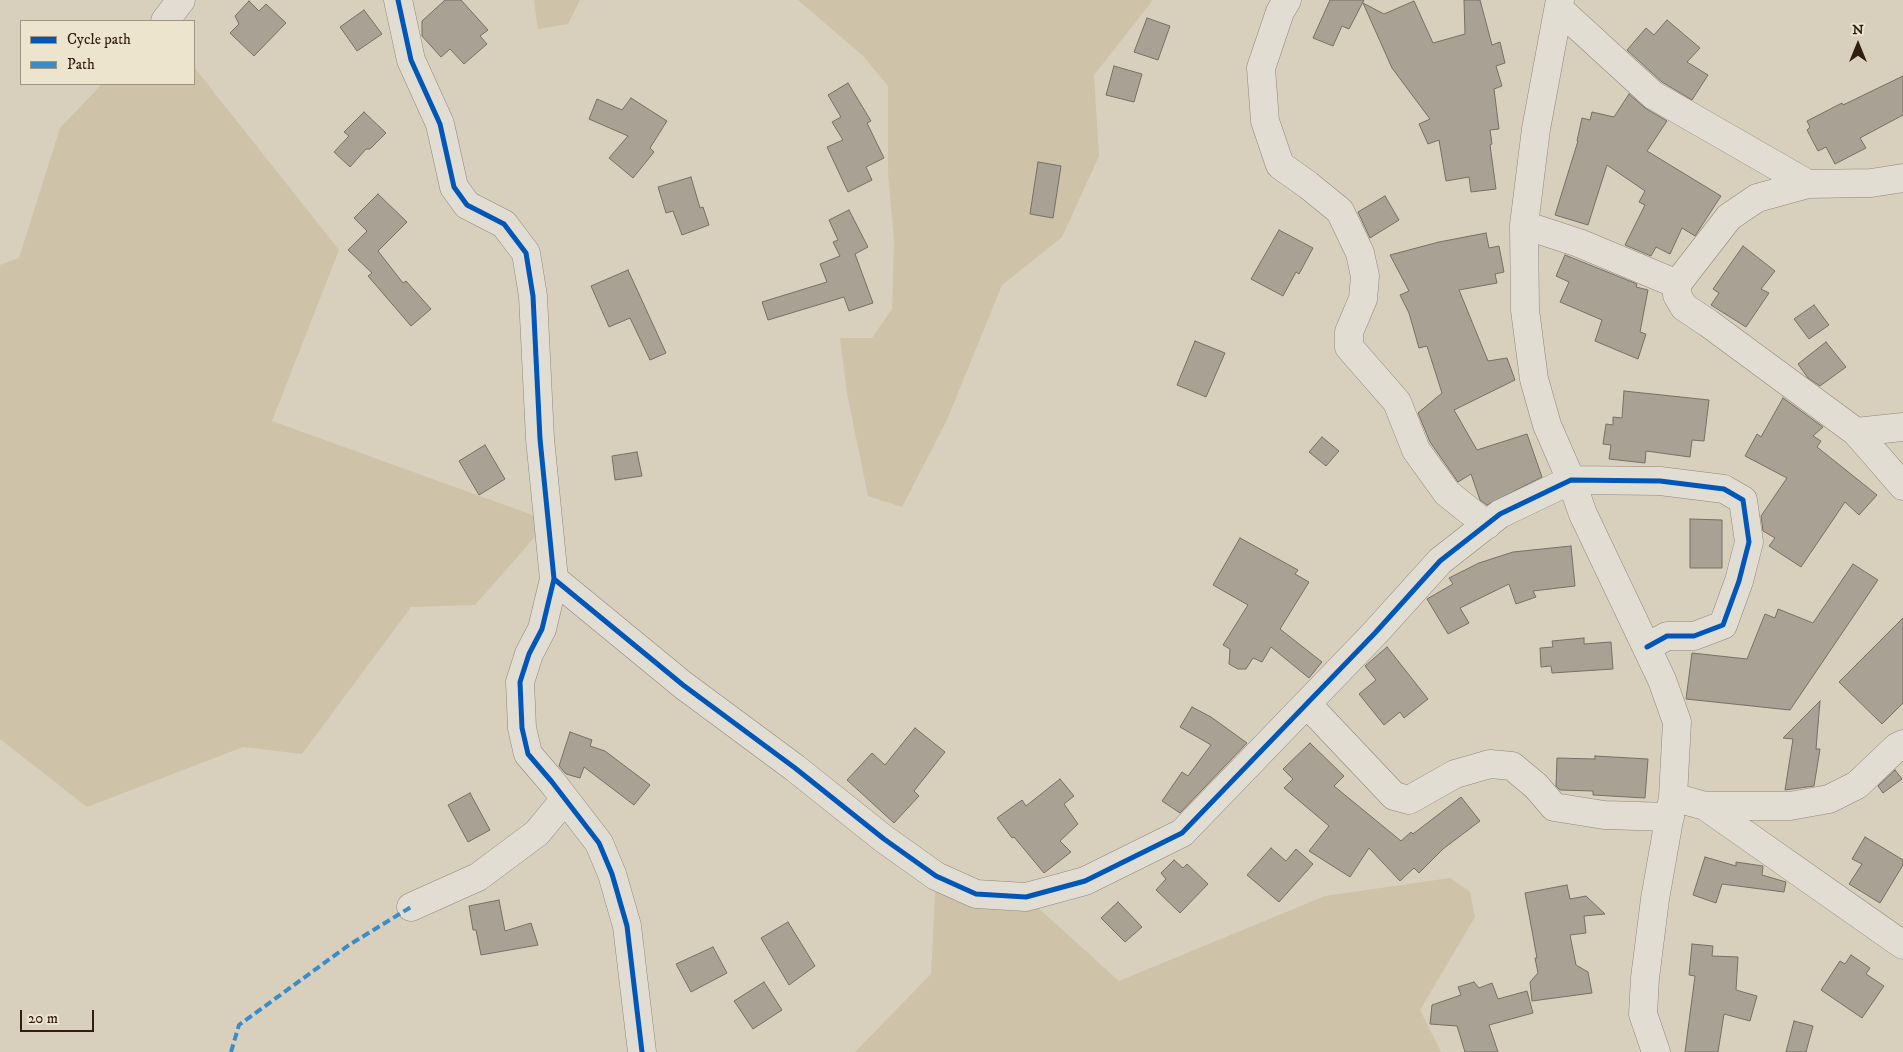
<!DOCTYPE html>
<style>
body{margin:0}
#map{position:relative;width:1903px;height:1052px;overflow:hidden;background:#d8d0bd;font-family:"IM FELL DW Pica",serif}
canvas{display:block}
.legend{position:absolute;left:20px;top:20px;width:175px;height:65px;box-sizing:border-box;background:#ede4cd;border:1px solid #a29482;margin:0;padding:6px 9px;list-style:none;font-size:15px;color:#311d11}
.legend li{display:flex;align-items:center;gap:10px;height:25px}
.legend b{width:25px;border:1px solid #a29482}
.north{position:absolute;left:1833px;top:20px;width:50px;height:50px;-webkit-text-stroke:4px #ede4cd;paint-order:stroke;rotate:0deg;font-size:14px;font-weight:700;line-height:20px;text-align:center;color:#311d11}
.north::after{content:'';display:block;margin:auto;width:18px;height:22px;background:#311d11;clip-path:polygon(50% 0,100% 100%,50% 72%,0 100%)}
.scale{position:absolute;left:20px;top:1010px;width:74px;height:22px;box-sizing:border-box;border:2px solid #311d11;border-top:0;padding-left:6px;font-size:15px;line-height:18px;white-space:nowrap;color:#311d11;-webkit-text-stroke:4px #ede4cd;paint-order:stroke}
</style>
<div id="map">
<canvas width="1903" height="1052"></canvas>
<ul class="legend">
<li><b style="height:6px;background:#0057b8"></b>Cycle path</li>
<li><b style="height:6px;background:#3c8dc7"></b>Path</li>
</ul>
<div class="north">N</div>
<div class="scale">20 m</div>
</div>
<script>
const c = document.querySelector('canvas').getContext('2d');
c.lineJoin = 'round';
function fillPath(path, color) { c.fillStyle = color; c.fill(path, 'evenodd'); }
const toPath = rows => new Path2D(rows.map(r => 'M' + r).join(''));
function strokePath(path, color, width, dash) { c.strokeStyle = color; c.lineWidth = width; c.lineCap = dash ? 'butt' : 'round'; c.setLineDash(dash || []); c.stroke(path); }
fillPath(toPath([
 [534,0,580,0,568,24,538,29],
 [798,0,1153,0,1094,75,1099,156,1062,237,1002,285,947,420,902,507,868,496,847,393,840,338,872,338,892,309,894,241,888,171,888,86,863,56],
 [194,67,339,250,272,421,549,521,475,605,411,607,302,754,243,747,87,807,0,739,0,265,19,258,60,128,102,84,194,84],
 [936,876,1026,897,1119,981,1325,896,1450,878,1470,892,1475,917,1420,1010,1441,1052,855,1052,931,974]
]), '#cec2a8');
const building = toPath([
 [445,0,461,0,488,30,480,36,487,44,464,64,450,49,441,57,422,36,422,21,445,0],
 [1330,0,1364,0,1349,29,1342,26,1333,46,1313,38,1330,0],
 [1464,0,1480,0,1492,45,1500,42,1505,63,1496,66,1502,86,1494,89,1499,129,1490,130,1492,144,1490,145,1496,189,1471,192,1469,177,1446,181,1439,140,1428,144,1419,124,1430,119,1392,68,1363,3,1384,14,1414,1,1433,43,1465,34,1464,0],
 [249,1,259,11,266,4,286,23,254,56,230,33,239,24,235,16,249,1],
 [364,10,382,34,357,51,340,27,364,10],
 [1147,18,1170,26,1158,60,1134,52,1147,18],
 [1667,20,1700,48,1687,62,1708,75,1692,100,1662,82,1627,50,1646,28,1654,35,1667,20],
 [1114,66,1142,74,1134,102,1106,95,1114,66],
 [1903,76,1903,115,1860,138,1866,148,1835,164,1826,147,1818,151,1807,130,1810,127,1807,121,1842,103,1843,105,1903,76],
 [848,83,871,121,867,123,884,158,866,167,872,180,848,192,827,147,843,140,832,122,841,117,828,95,848,83],
 [1629,94,1645,108,1667,121,1647,151,1721,196,1695,236,1682,228,1670,254,1656,247,1651,256,1625,245,1645,205,1639,202,1645,191,1607,165,1588,225,1555,215,1578,141,1577,141,1582,118,1590,120,1592,112,1614,117,1629,94],
 [631,98,667,121,650,148,654,152,633,178,609,158,628,136,589,119,597,99,622,110,631,98],
 [364,112,386,133,370,149,366,149,350,167,334,152,349,136,344,132,364,112],
 [1038,162,1061,166,1053,218,1030,214,1038,162],
 [691,177,700,208,703,207,709,225,682,235,673,211,666,213,658,187,691,177],
 [378,194,407,222,378,251,403,283,406,281,431,309,411,326,368,276,372,273,348,250,367,231,354,218,378,194],
 [1385,196,1399,220,1370,238,1358,212,1385,196],
 [849,210,868,247,855,254,873,303,849,311,844,297,768,320,762,302,827,282,820,264,840,256,833,242,838,240,829,220,849,210],
 [1279,230,1313,248,1299,274,1296,272,1283,296,1251,279,1279,230],
 [1486,233,1489,248,1499,246,1504,272,1495,274,1497,283,1459,290,1488,361,1507,358,1515,380,1454,410,1477,450,1527,434,1542,477,1487,505,1480,500,1471,474,1458,482,1430,442,1418,413,1442,393,1427,346,1419,348,1409,313,1400,295,1409,291,1390,255,1439,242,1486,233],
 [1743,246,1775,271,1761,289,1769,293,1746,327,1711,305,1719,293,1713,289,1743,246],
 [1565,255,1637,284,1636,287,1648,290,1640,332,1646,334,1638,359,1595,341,1602,320,1560,302,1569,282,1556,276,1565,255],
 [628,270,666,353,650,360,630,318,609,327,591,286,628,270],
 [1814,305,1829,325,1809,339,1794,319,1814,305],
 [1195,341,1225,353,1206,397,1177,385,1195,341],
 [1826,342,1846,367,1820,386,1808,378,1798,364,1826,342],
 [1624,391,1709,400,1704,441,1692,440,1690,457,1646,451,1645,463,1609,459,1611,445,1603,444,1606,424,1613,425,1613,417,1622,418,1624,391],
 [1783,398,1823,427,1813,436,1821,441,1817,447,1877,495,1859,515,1845,502,1801,567,1769,546,1775,538,1763,531,1761,516,1787,478,1745,456,1757,434,1761,437,1783,398],
 [1322,437,1339,451,1326,466,1309,452,1322,437],
 [485,445,505,479,479,495,459,461,485,445],
 [637,452,642,476,615,480,612,456,637,452],
 [1690,519,1722,520,1722,568,1690,568,1690,519],
 [1240,538,1298,570,1295,574,1309,582,1280,629,1322,662,1309,678,1271,647,1262,662,1253,658,1246,669,1238,669,1229,664,1230,649,1223,645,1248,605,1213,585,1240,538],
 [1571,546,1575,586,1533,591,1536,597,1516,604,1509,584,1460,608,1469,623,1448,634,1427,599,1453,584,1449,578,1479,563,1513,552,1571,546],
 [1853,564,1878,580,1790,710,1686,699,1692,653,1747,659,1765,614,1775,618,1778,609,1813,623,1853,564],
 [1903,618,1903,703,1882,724,1839,682,1903,618],
 [1584,638,1584,644,1611,642,1613,669,1552,673,1551,666,1541,667,1540,648,1553,647,1552,641,1584,638],
 [1387,647,1428,699,1404,718,1400,712,1384,725,1359,694,1376,680,1365,666,1387,647],
 [1820,701,1816,749,1820,749,1814,786,1785,790,1793,739,1783,738,1820,701],
 [1192,707,1211,717,1247,743,1180,813,1162,801,1182,772,1188,776,1211,745,1180,727,1192,707],
 [915,728,945,752,914,791,919,796,894,823,847,780,872,753,885,765,915,728],
 [570,732,592,740,590,746,605,751,650,785,634,805,584,767,580,778,566,774,559,766,570,732],
 [1310,743,1344,776,1334,786,1401,841,1411,832,1413,834,1461,797,1480,821,1443,849,1419,873,1414,868,1400,881,1369,848,1350,877,1309,851,1329,826,1284,788,1293,779,1283,769,1310,743],
 [1595,756,1648,759,1645,798,1593,795,1593,791,1560,790,1556,786,1557,758,1595,759,1595,756],
 [1895,770,1902,779,1883,793,1878,786,1895,770],
 [1060,779,1074,796,1064,804,1078,824,1060,841,1071,852,1044,873,1014,837,1012,838,997,818,1022,800,1026,806,1060,779],
 [470,793,490,830,468,842,448,805,470,793],
 [1865,837,1903,860,1903,865,1880,903,1849,884,1862,864,1852,859,1865,837],
 [1271,848,1286,861,1296,849,1313,864,1279,902,1247,875,1271,848],
 [1705,857,1736,866,1736,862,1763,866,1762,875,1786,882,1784,892,1722,884,1716,903,1693,895,1705,857],
 [1174,860,1183,868,1187,864,1208,884,1180,913,1156,890,1166,879,1161,873,1174,860],
 [1567,885,1570,899,1586,896,1605,914,1584,916,1586,933,1570,935,1576,965,1588,972,1592,993,1532,1001,1530,982,1538,973,1535,958,1537,958,1525,893,1567,885],
 [499,900,505,931,531,923,538,945,481,955,476,930,473,930,469,906,499,900],
 [1118,902,1142,927,1125,942,1101,918,1118,902],
 [788,922,815,966,789,985,761,938,788,922],
 [1692,944,1713,946,1712,956,1738,957,1736,990,1757,996,1750,1021,1724,1014,1718,1052,1685,1052,1695,976,1689,975,1692,944],
 [713,947,727,973,691,992,676,964,713,947],
 [1851,955,1870,968,1866,974,1884,986,1862,1018,1821,990,1840,961,1845,964,1851,955],
 [764,982,782,1010,753,1029,734,1001,764,982],
 [1474,982,1479,988,1492,983,1498,999,1527,991,1533,1013,1489,1025,1498,1052,1465,1052,1457,1026,1430,1024,1432,1005,1461,995,1458,987,1474,982],
 [1794,1021,1813,1026,1806,1052,1786,1052,1794,1021]
]);
fillPath(building, '#a8a194');
strokePath(building, '#776f64', 1);
const minor = toPath([
 [398,0,411,60,440,124,454,187,467,205,504,224,526,253,533,296,540,439,554,579,542,629,529,654,520,682,522,728,528,754,552,782,599,843,612,874,627,926,642,1052],
 [1287,0,1280,12,1261,68,1265,121,1280,165,1308,185,1340,211,1360,253,1365,276,1363,299,1349,332,1349,347,1397,402,1416,450,1447,493,1487,525],
 [1560,0,1536,129,1524,225,1525,310,1534,379,1547,425,1571,480,1583,514,1662,680,1677,722,1673,797,1655,899,1645,978,1643,1014,1656,1052],
 [1559,9,1653,95,1808,184],
 [165,21,181,0],
 [1524,225,1579,243,1677,284,1729,217,1757,198,1808,184,1871,183,1903,178],
 [1677,284,1677,295,1684,307,1708,323,1856,432,1903,486],
 [1856,432,1903,427],
 [554,579,683,685,795,768,884,839,936,876,976,894,1026,897,1085,881,1182,833,1375,633,1440,561,1500,514,1571,480,1660,481,1724,489,1743,500,1749,542,1739,581,1723,625,1694,636,1667,636,1647,647],
 [1307,704,1394,796,1409,800,1455,774,1490,764,1512,766,1536,786,1554,807,1604,815,1670,817],
 [1673,797,1705,806,1790,806,1829,799,1857,785,1897,747,1903,744],
 [1705,806,1903,945],
 [411,907,478,877,537,833,565,799]
]);
strokePath(minor, '#8e877b', 29);
strokePath(minor, '#e1ddd3', 28);
strokePath(toPath([
 [231,1052,239,1025,349,945,411,907]
]), '#3c8dc7', 4, [8, 4]);
strokePath(toPath([
 [398,0,411,60,440,124,454,187,467,205,504,224,526,253,533,296,540,439,554,579,542,629,529,654,520,682,522,728,528,754,552,782,599,843,612,874,627,926,642,1052],
 [554,579,683,685,795,768,884,839,936,876,976,894,1026,897,1085,881,1182,833,1375,633,1440,561,1500,514,1571,480,1660,481,1724,489,1743,500,1749,542,1739,581,1723,625,1694,636,1667,636,1647,647]
]), '#0057b8', 5);
</script>
